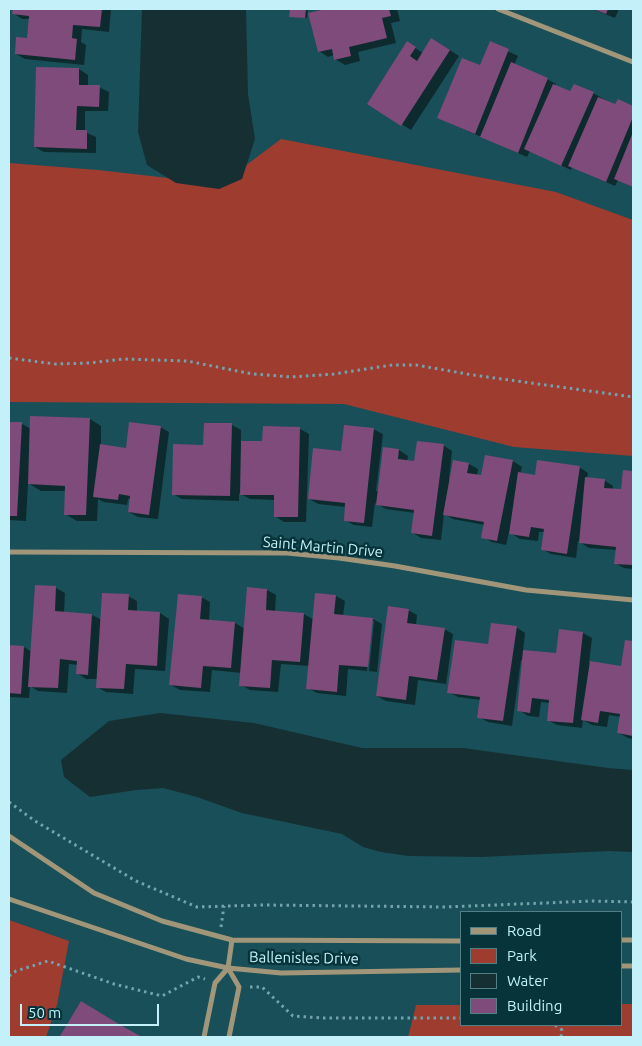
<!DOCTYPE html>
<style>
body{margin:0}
#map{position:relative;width:642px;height:1046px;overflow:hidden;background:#194f58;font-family:Ubuntu,sans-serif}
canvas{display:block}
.frame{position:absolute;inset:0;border:10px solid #c3f0f9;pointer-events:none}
.legend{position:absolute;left:460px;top:911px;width:162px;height:115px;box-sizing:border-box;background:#06343a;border:1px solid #527f86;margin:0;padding:6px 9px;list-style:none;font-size:15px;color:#c3f0f9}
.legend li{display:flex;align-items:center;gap:10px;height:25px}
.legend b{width:25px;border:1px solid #527f86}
.scale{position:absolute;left:20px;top:1004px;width:139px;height:22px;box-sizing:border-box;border:2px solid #c3f0f9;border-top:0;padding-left:6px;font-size:15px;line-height:18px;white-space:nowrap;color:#c3f0f9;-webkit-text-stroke:4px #06343a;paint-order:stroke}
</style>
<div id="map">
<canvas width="642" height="1046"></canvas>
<div class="frame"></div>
<ul class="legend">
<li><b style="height:6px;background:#a19679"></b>Road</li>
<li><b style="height:14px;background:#9e3c30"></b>Park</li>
<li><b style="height:14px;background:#162f33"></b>Water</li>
<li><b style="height:14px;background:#7e4b7a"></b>Building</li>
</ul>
<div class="scale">50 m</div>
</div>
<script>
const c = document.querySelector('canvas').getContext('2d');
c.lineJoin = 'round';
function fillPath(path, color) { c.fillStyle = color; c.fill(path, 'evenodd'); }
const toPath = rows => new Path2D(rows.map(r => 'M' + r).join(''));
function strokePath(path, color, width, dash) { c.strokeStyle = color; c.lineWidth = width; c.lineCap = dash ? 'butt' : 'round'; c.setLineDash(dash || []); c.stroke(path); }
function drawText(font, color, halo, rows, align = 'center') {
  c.font = font + ' Ubuntu,sans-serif'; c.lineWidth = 5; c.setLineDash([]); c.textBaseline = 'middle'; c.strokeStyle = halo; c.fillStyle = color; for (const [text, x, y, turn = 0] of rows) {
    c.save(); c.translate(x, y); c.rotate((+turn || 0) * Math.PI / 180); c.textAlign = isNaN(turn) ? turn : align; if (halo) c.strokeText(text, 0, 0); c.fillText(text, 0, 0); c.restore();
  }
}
fillPath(toPath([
 [281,139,556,192,633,220,633,456,514,447,344,404,9,402,9,163,98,170,221,184],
 [9,920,69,941,57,1005,46,1037,9,1037],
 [621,1004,633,1004,633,1037,408,1037,416,1005,461,1005,461,1025,621,1025]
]), '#9e3c30');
fillPath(toPath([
 [142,9,246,9,248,94,255,139,242,179,219,189,176,183,147,165,138,132],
 [160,713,254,723,362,748,463,748,608,768,633,770,633,852,609,851,481,857,409,856,381,852,363,847,342,834,242,813,197,797,163,788,136,790,90,797,64,777,61,760,109,721]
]), '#162f33');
fillPath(toPath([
 [14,9,111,9,109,32,82,29,81,42,86,45,84,65,25,59,16,54,28,40,30,19,22,19,13,13],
 [291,9,308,9,307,18,291,16],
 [332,9,397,9,400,21,391,23,396,43,358,52,360,61,345,65,335,59,334,55,328,57,319,51,309,14],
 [592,9,619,9,615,18],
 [407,43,423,53,440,44,459,56,411,130,368,103],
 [490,43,518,56,514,65,547,79,556,84,556,86,571,93,593,93,616,106,618,100,633,107,633,187,618,180,615,186,572,167,571,170,530,151,527,157,438,118,480,67],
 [37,69,79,69,88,75,88,86,99,87,109,92,108,111,85,111,85,132,96,137,96,153,44,152,35,147],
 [90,419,101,426,101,446,127,449,160,427,169,432,158,519,138,517,129,512,130,499,128,499,127,505,104,502,98,499,97,521,77,521,65,514,66,491,41,491,28,483,26,521,9,520,9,423,22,424,31,429],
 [205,424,232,425,241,430,241,442,264,443,300,429,309,434,306,522,284,522,275,516,275,500,250,499,239,493,239,501,182,499,173,494,204,446],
 [373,429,383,434,376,491,379,492,384,449,399,450,408,456,407,462,415,463,443,445,452,451,449,479,451,480,454,461,469,464,478,469,477,476,482,477,513,461,522,467,520,474,536,476,579,467,588,473,587,479,604,480,613,486,613,490,622,491,624,472,633,473,633,569,624,568,615,563,617,550,589,548,578,541,576,558,551,554,542,549,545,532,539,532,538,541,520,539,509,532,506,545,492,542,483,537,485,525,453,519,444,514,441,540,421,538,412,532,415,513,386,509,375,503,372,527,354,525,345,520,346,507,318,504,308,498,342,452],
 [56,588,65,593,64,613,92,615,102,620,128,596,137,601,137,612,160,613,169,619,165,671,135,669,133,694,106,692,97,687,98,679,86,679,77,673,78,665,69,664,67,693,38,691,30,686,29,698,9,697,9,646,24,647,32,652],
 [248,589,267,590,276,595,275,612,304,614,314,620,336,596,345,601,343,616,373,619,382,624,377,672,369,671,374,621,371,621,367,671,348,669,346,696,317,693,308,688,310,666,281,664,278,692,250,690,241,685,242,673,212,670,210,692,180,690,171,685,201,597,210,602,209,621,235,623,245,629],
 [408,610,417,615,416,625,444,629,453,634,446,684,418,680,415,705,386,701,377,696],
 [516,627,525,633,523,651,557,654,583,633,592,638,589,663,622,667,626,642,633,643,633,739,628,738,619,733,621,717,609,715,607,727,592,725,583,720,582,728,557,725,548,720,550,703,541,702,539,717,528,716,519,710,524,660,521,660,512,726,488,722,479,717,481,700,458,697,449,692,489,646],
 [82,1003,139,1037,64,1037,62,1036]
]), '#0007');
fillPath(toPath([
 [13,9,102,9,100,27,73,25,72,38,77,39,75,60,15,54,16,37,27,38,29,16,12,14],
 [290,9,306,9,305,18,289,17],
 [326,9,389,9,391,16,382,18,387,38,349,47,351,56,334,60,332,49,318,52,308,13],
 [593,9,608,9,606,14],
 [431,38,450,50,401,126,367,104,407,41,416,47,410,56,417,61],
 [490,41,509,49,475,134,437,118,462,58,480,65],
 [511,62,548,78,518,153,480,137],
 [36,67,79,68,79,85,100,85,99,107,77,106,76,130,87,130,87,149,34,147],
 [553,84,570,91,574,84,594,92,561,166,524,149],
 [598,97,615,104,618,99,633,106,633,117,606,182,568,166],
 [633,132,633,187,614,179],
 [30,416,90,418,86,515,64,515,65,486,28,484],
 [9,422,22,422,17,516,9,516],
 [129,422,161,426,149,515,128,512,130,496,119,494,118,500,93,497,100,444,126,448],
 [204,423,232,423,230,496,172,495,173,444,203,445],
 [344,425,374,428,364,523,344,521,345,503,308,499,313,448,341,451],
 [263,426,300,427,298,517,274,517,274,495,240,495,241,441,262,441],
 [417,441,444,444,432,536,411,533,414,510,376,505,383,447,399,449,398,459,414,461],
 [485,455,513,460,497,541,481,538,484,522,443,515,453,460,469,463,467,473,481,475],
 [537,460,580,466,567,554,541,550,544,529,531,527,529,537,509,534,518,472,535,475],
 [623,470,633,471,633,565,614,564,616,547,579,543,585,477,605,479,604,488,621,489],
 [35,585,56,586,55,611,92,614,88,675,76,674,77,661,60,659,58,688,28,687],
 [247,587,267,589,266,610,304,613,300,662,272,660,270,688,239,686],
 [102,593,129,594,128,610,160,612,157,666,126,664,124,689,96,688],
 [315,593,336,595,334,614,373,618,368,667,339,665,337,692,306,689],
 [178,594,202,596,200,619,235,622,231,668,203,666,201,688,169,685],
 [388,606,409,609,407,623,445,628,437,680,409,676,406,700,376,696],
 [491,623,517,626,503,721,477,718,480,697,447,693,455,640,488,644],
 [559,629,583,632,573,723,547,721,549,700,532,698,530,713,517,711,523,650,556,653],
 [625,640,633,641,633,736,617,733,620,714,600,711,598,723,581,720,590,661,621,666],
 [9,645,24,646,21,694,9,693],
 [81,1001,122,1026,142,1037,62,1037,60,1036]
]), '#7e4b7a');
strokePath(toPath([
 [9,358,55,364,90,363,123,359,187,361,253,374,291,377,334,374,392,365,416,365,473,375,633,397],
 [9,802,35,821,136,881,197,907,263,905,445,907,593,901,633,902],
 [221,927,224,906],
 [9,976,16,971,48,961,114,984,162,996,198,977,205,979],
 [250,987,262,987,293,1016,323,1018,461,1018],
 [555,1025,562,1030,561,1037]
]), '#73a4ad', 3, [2.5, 4]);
strokePath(toPath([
 [498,9,633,62],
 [9,552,287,553,339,558,395,566,526,590,633,600],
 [9,836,94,893,162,921,232,940,461,941],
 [9,899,186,959,228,968,281,973,461,970],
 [621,940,633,940],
 [621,966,633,966],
 [228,968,239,987,229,1037],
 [204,1037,215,983,228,968,232,940]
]), '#a19679', 5);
drawText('15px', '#c3f0f9', '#06343a', [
 ["Saint Martin Drive",323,547,5],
 ["Ballenisles Drive",304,958,1]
]);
</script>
